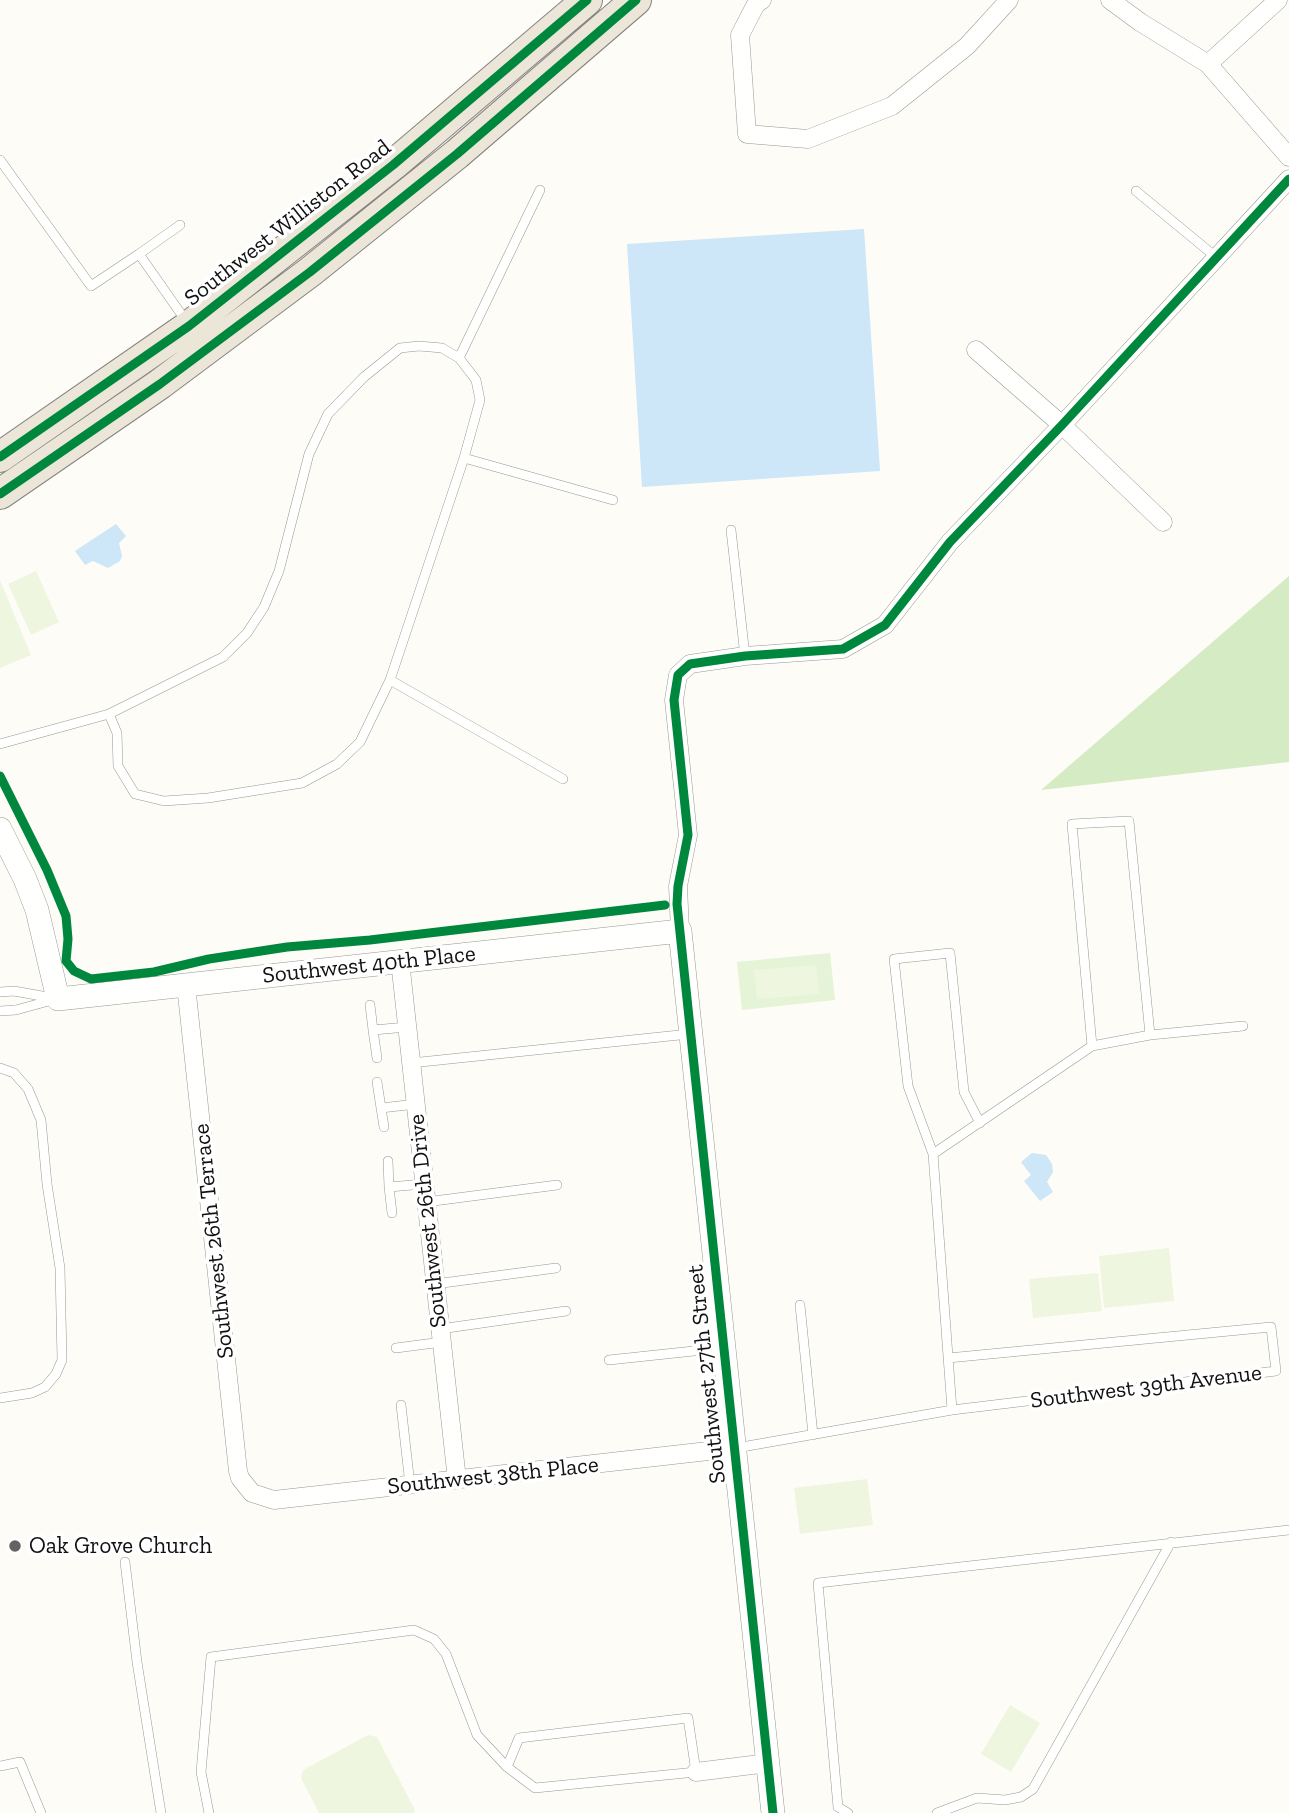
<!DOCTYPE html>
<style>
body{margin:0}
canvas{display:block;background:#fdfcf7}
</style>
<canvas width="1289" height="1813"></canvas>
<script>
const c = document.querySelector('canvas').getContext('2d');
c.lineJoin = 'round';
function fillPath(path, color) { c.fillStyle = color; c.fill(path, 'evenodd'); }
const toPath = rows => new Path2D(rows.map(r => 'M' + r).join(''));
function strokePath(path, color, width, dash) { c.strokeStyle = color; c.lineWidth = width; c.lineCap = dash ? 'butt' : 'round'; c.setLineDash(dash || []); c.stroke(path); }
function drawText(font, color, halo, rows, align = 'center') {
  c.font = font + ' "Zilla Slab",serif'; c.lineWidth = 7; c.setLineDash([]); c.textBaseline = 'middle'; c.strokeStyle = halo; c.fillStyle = color; for (const [text, x, y, turn = 0] of rows) {
    c.save(); c.translate(x, y); c.rotate((+turn || 0) * Math.PI / 180); c.textAlign = isNaN(turn) ? turn : align; if (halo) c.strokeText(text, 0, 0); c.fillText(text, 0, 0); c.restore();
  }
}
fillPath(toPath([
 [830,953,835,1000,742,1010,737,962]
]), '#e5f3d7');
fillPath(toPath([
 [1289,576,1289,762,1041,790]
]), '#d5ebc4');
fillPath(toPath([
 [36,571,59,622,31,635,8,584],
 [0,580,31,655,0,668],
 [816,965,819,994,757,999,754,970],
 [1169,1248,1174,1301,1104,1308,1099,1256],
 [1098,1273,1102,1311,1033,1318,1029,1279],
 [867,1479,873,1525,800,1534,794,1488],
 [1010,1705,1040,1723,1011,1772,981,1754],
 [368,1735,377,1737,415,1810,414,1813,319,1813,301,1778,303,1770]
]), '#eff6e0');
fillPath(toPath([
 [864,229,880,471,642,487,627,244],
 [116,524,126,536,119,543,122,556,120,561,108,568,93,561,85,565,75,551],
 [1032,1153,1046,1155,1052,1164,1053,1172,1047,1182,1053,1192,1040,1201,1024,1181,1031,1175,1021,1162]
]), '#cde6f8');
const service = toPath([
 [0,160,91,286,139,254,186,321],
 [1136,191,1217,258],
 [139,254,180,225],
 [459,358,540,190],
 [464,458,613,500],
 [731,530,745,656],
 [390,680,563,779],
 [0,744,109,714,223,657,247,633,264,607,279,571,309,454,328,414,364,377,400,348,419,346,442,348,459,358,476,380,480,400,464,458,390,680,360,742,337,764,302,783,208,798,164,801,135,794,118,766,117,733,109,714],
 [0,992,14,991,53,998],
 [370,1005,373,1030],
 [0,1011,16,1010,56,999],
 [1092,1046,1072,824,1129,821,1150,1035],
 [377,1058,373,1030,407,1027],
 [411,1063,689,1034],
 [0,1068,14,1073,28,1089,41,1120,47,1184,60,1268,62,1360,56,1374,45,1387,32,1393,0,1398],
 [377,1082,381,1108],
 [384,1127,381,1108,416,1104],
 [933,1154,1092,1046,1150,1035,1243,1026],
 [388,1161,389,1187,424,1184],
 [389,1187,392,1213],
 [426,1202,557,1185],
 [435,1284,556,1268],
 [800,1305,813,1435],
 [440,1329,566,1311],
 [396,1348,442,1342],
 [609,1360,722,1348],
 [401,1405,410,1485],
 [952,1410,933,1154,908,1086,894,959,950,953,964,1092,980,1123],
 [736,1448,952,1410,1276,1371,1271,1327,948,1358],
 [125,1562,137,1662,161,1813],
 [0,1766,20,1762,41,1813],
 [209,1813,201,1772,211,1657,414,1630,434,1639,446,1654,477,1735,507,1767,535,1788,696,1772,688,1718,519,1738,507,1767],
 [848,1813,838,1807,818,1583,1289,1530],
 [937,1813,977,1798,1005,1800,1021,1797,1033,1789,1171,1542]
]);
const minor = toPath([
 [762,0,756,4,740,35,747,134,808,139,892,106,967,46,1009,0],
 [1110,0,1140,22,1208,64,1289,157],
 [1208,64,1278,0],
 [976,350,1062,425,1163,522],
 [680,931,678,886,688,835,674,700,678,675,690,664,745,656,843,649,885,625,950,542,1062,425,1289,179],
 [400,961,457,1480],
 [186,985,238,1471,240,1478,252,1493,274,1500,735,1448],
 [696,1772,768,1763]
]);
const tertiary = toPath([
 [0,829,25,879,37,910,58,999,680,931,773,1813]
]);
const trunk = toPath([
 [0,457,189,326,393,165,587,0],
 [0,494,160,384,310,272,457,154,636,0]
]);
strokePath(service, '#979795', 10);
strokePath(minor, '#979795', 19);
strokePath(tertiary, '#979795', 24);
strokePath(trunk, '#858482', 32);
strokePath(service, '#fffffe', 9);
strokePath(minor, '#fffffe', 18);
strokePath(tertiary, '#fffffe', 23);
strokePath(trunk, '#ece6d9', 30);
strokePath(toPath([
 [0,457,189,326,393,165,587,0],
 [0,494,160,384,310,272,457,154,636,0],
 [0,776,47,870,66,916,68,939,66,961,74,971,91,979,154,972,209,959,287,947,370,940,665,905],
 [773,1813,677,904,678,886,688,835,674,700,678,675,690,664,745,656,843,649,885,625,950,542,1062,425,1289,179]
]), '#00873e', 9);
for (const [x, y, r, color] of [
 [15,1546,7,"#646362"]
]) { const dot = new Path2D(); dot.arc(x, y, r, 0, 2 * Math.PI); c.fillStyle = color; c.fill(dot); strokePath(dot, '#fff', 2.5); }
drawText('23px', '#111', '#fff', [
 ["Southwest Williston Road",288,223,-38],
 ["Southwest 40th Place",369,965,-6],
 ["Southwest 26th Drive",428,1221,-96],
 ["Southwest 26th Terrace",214,1241,-96],
 ["Southwest 27th Street",707,1374,-96],
 ["Southwest 39th Avenue",1146,1387,-7],
 ["Southwest 38th Place",493,1476,-6]
]);
drawText('23px', '#111', '#fff', [
 ["Oak Grove Church",29,1546]
], 'left');
</script>
